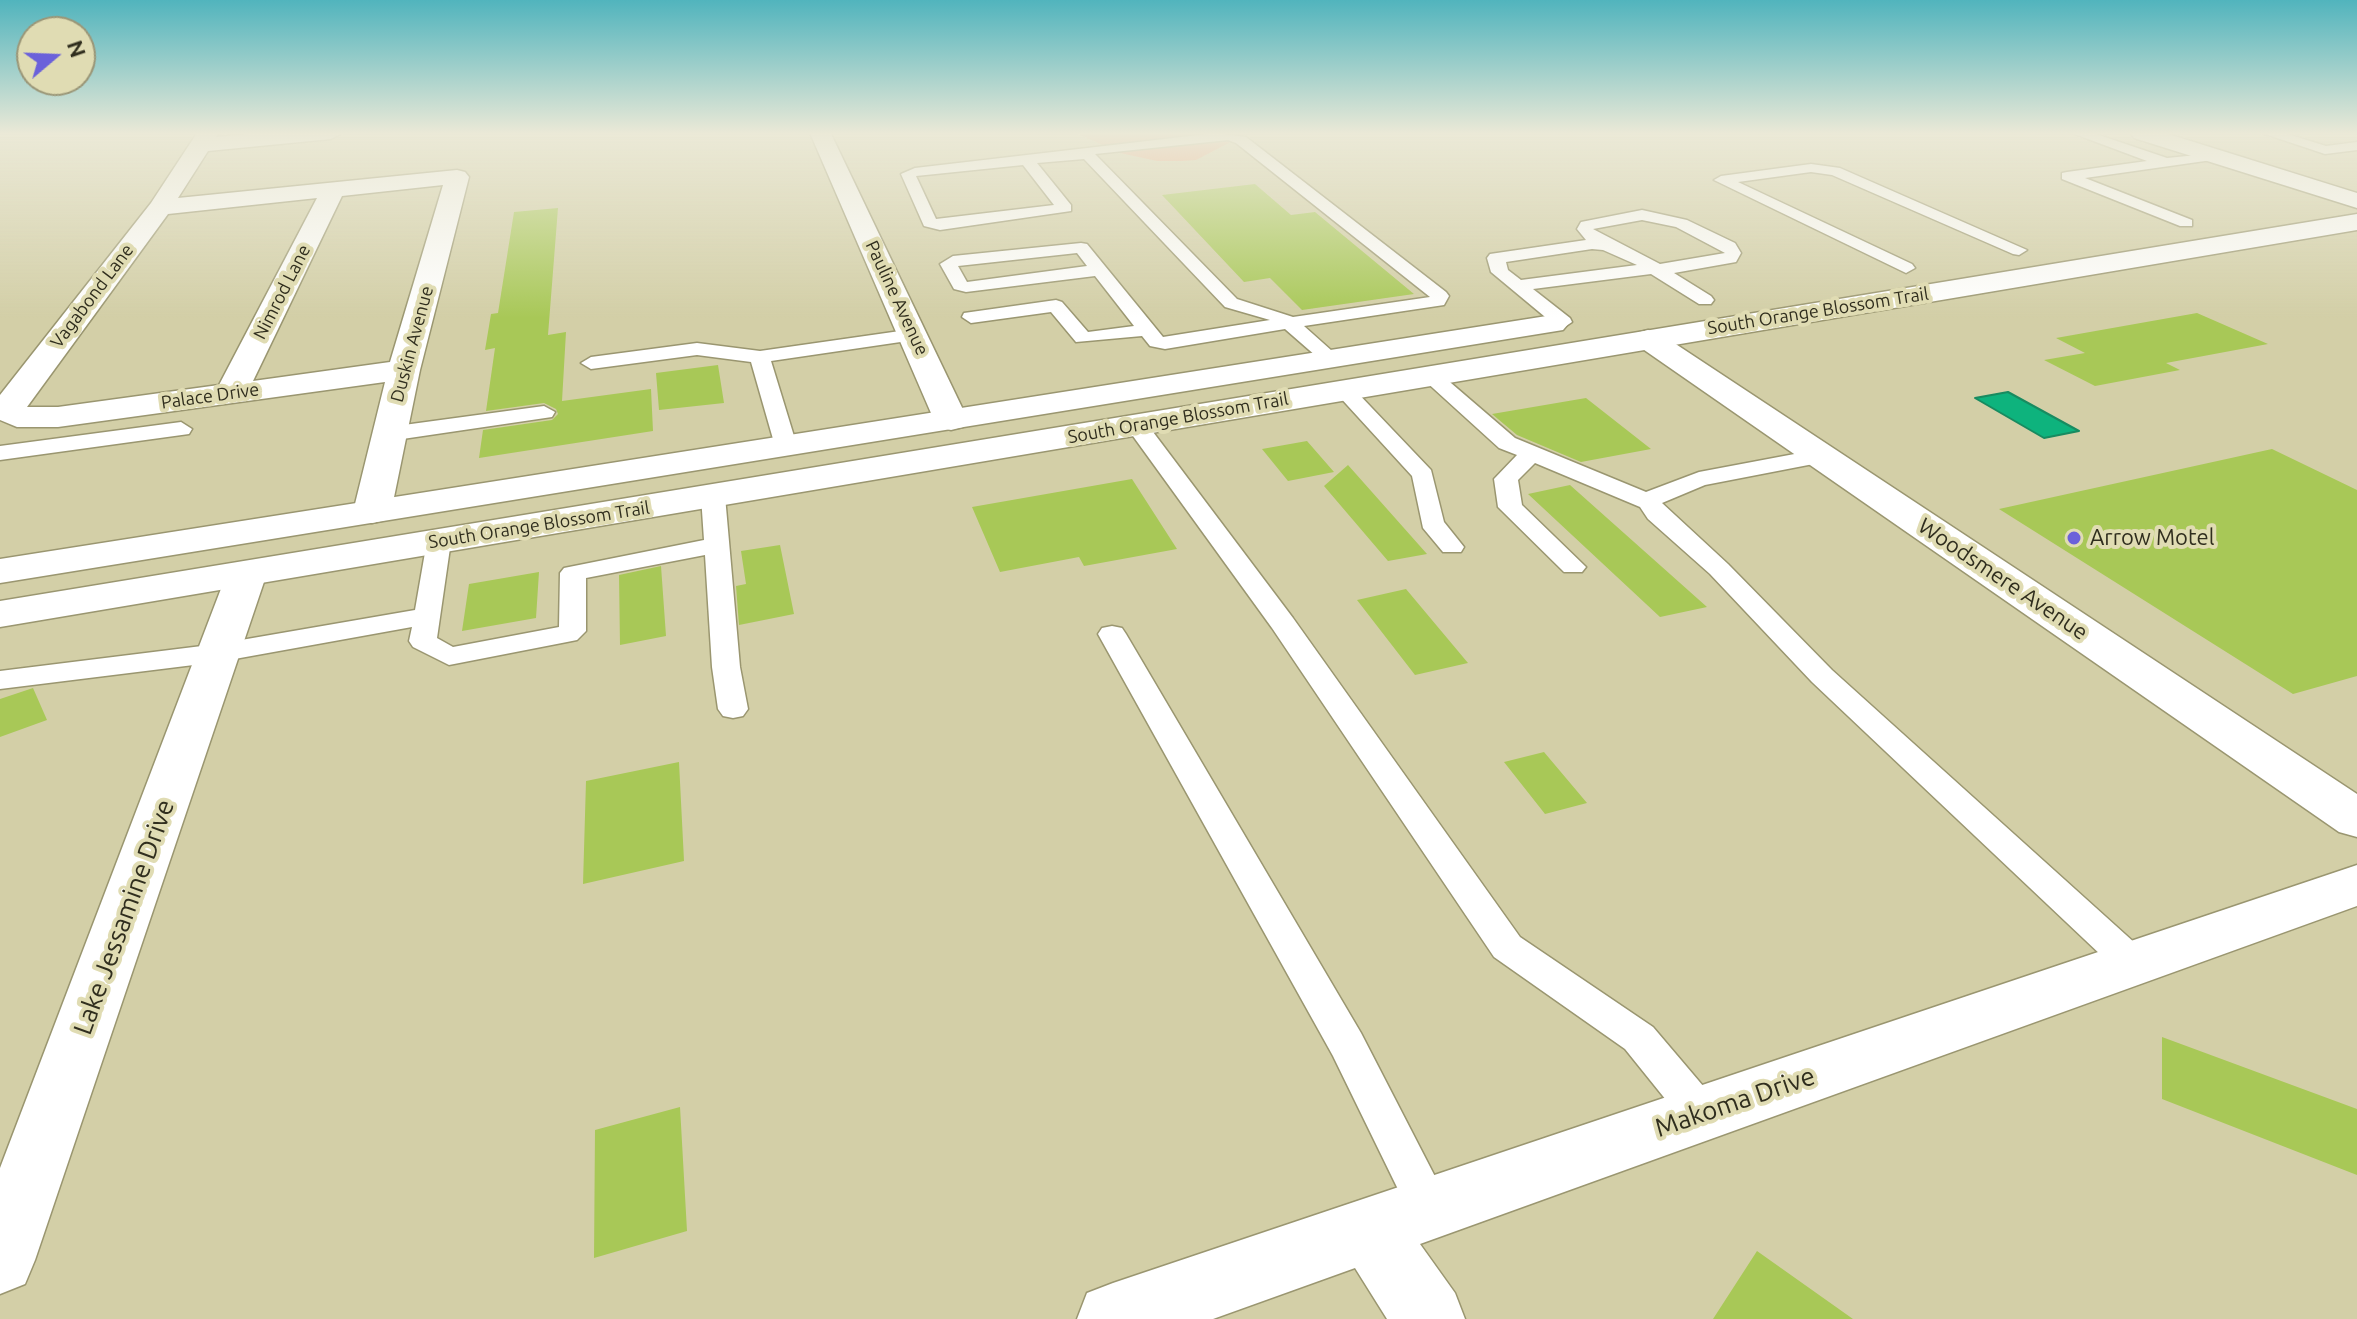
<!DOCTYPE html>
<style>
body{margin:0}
#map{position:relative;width:2357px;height:1319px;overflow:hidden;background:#d3cfa7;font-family:Ubuntu,sans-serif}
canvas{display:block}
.north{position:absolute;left:16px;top:16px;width:80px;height:80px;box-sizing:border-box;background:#e0dcb3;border:2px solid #9a9677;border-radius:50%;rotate:71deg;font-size:22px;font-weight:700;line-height:32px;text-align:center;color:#302e1e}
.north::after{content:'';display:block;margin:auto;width:28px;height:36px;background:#6b61da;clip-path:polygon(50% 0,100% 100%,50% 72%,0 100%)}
</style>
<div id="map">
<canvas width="2357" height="1319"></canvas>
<div class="north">N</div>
</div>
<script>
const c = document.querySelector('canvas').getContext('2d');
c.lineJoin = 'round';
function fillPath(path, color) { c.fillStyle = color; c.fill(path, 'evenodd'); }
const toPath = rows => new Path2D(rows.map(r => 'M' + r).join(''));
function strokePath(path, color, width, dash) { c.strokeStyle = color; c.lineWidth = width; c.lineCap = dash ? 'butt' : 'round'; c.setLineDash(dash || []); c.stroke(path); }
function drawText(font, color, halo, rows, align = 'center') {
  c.font = font + ' Ubuntu,sans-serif'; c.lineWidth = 8; c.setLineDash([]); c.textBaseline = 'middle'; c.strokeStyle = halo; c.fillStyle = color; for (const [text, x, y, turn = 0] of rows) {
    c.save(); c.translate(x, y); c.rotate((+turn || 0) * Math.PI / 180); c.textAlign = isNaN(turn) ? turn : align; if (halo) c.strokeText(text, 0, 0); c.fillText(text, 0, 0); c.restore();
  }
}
fillPath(toPath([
 [1076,133,1248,133,1196,160,1182,161,1157,161,1120,153]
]), '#f49a76');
const water = toPath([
 [2008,392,2079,431,2044,438,1975,398,2008,392]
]);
fillPath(water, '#0eb37d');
strokePath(water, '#188b60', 2);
fillPath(toPath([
 [1255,184,1291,215,1315,212,1414,294,1302,310,1270,278,1244,282,1162,195],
 [558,208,548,335,566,332,562,401,651,389,653,431,479,458,483,430,552,420,558,414,556,409,544,403,486,411,495,348,485,350,491,314,498,313,514,212],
 [2197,313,2268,344,2166,363,2180,370,2095,386,2044,360,2085,353,2056,338],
 [718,365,724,403,659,410,656,373],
 [1586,398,1651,449,1581,462,1517,435,1492,414],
 [1307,441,1334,472,1288,481,1262,449],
 [2272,449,2357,490,2357,676,2293,694,1999,509],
 [1348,465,1427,554,1388,561,1324,486],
 [1132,479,1177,549,1084,566,1079,557,1000,572,972,507],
 [1570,485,1707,607,1660,617,1528,494],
 [780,545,794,614,739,625,736,586,746,584,741,551],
 [661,566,666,636,620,645,619,575],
 [539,572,536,618,462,631,469,584],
 [1406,589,1468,663,1415,675,1357,600],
 [33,688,47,720,0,737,0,699],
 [1544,752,1587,803,1545,814,1504,762],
 [679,762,684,861,583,884,586,781],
 [2162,1037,2357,1109,2357,1175,2162,1099],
 [680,1107,687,1231,594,1258,595,1130],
 [1757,1251,1853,1319,1713,1319]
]), '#a8c857');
const service = toPath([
 [1216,133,1246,137,1446,292,1449,296,1444,305,1304,326,1341,359,1331,365,1324,363,1285,329,1165,349,1150,346,1142,336,1076,342,1051,312,971,323,962,317,964,313,1056,300,1062,302,1088,332,1134,326,1095,276,966,292,954,289,940,264,953,256,1081,243,1087,244,1163,337,1270,320,1225,307,1084,159,1037,163,1071,205,1071,211,940,230,924,226,901,174,915,168,1216,133],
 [1228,140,1236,143,1430,297,1293,317,1237,299,1095,154,1228,140],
 [1023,165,1054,205,936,219,916,176,1023,165],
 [1077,253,1087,266,967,282,958,266,1077,253],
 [2072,133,2093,133,2167,158,2217,153,2217,159,2212,160,2085,178,2192,220,2192,226,2180,226,2062,179,2062,173,2067,172,2147,161,2072,133],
 [2262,133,2284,133,2326,146,2357,142,2357,150,2325,154,2262,133],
 [1811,164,1840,168,2027,250,2019,255,2013,254,1832,175,1811,172,1738,182,1912,264,1915,268,1906,273,1714,180,1721,176,1811,164],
 [1642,210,1687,220,1735,243,1741,253,1736,262,1674,273,1711,296,1714,300,1711,304,1699,304,1651,274,1533,289,1570,318,1572,322,1563,328,1556,326,1491,272,1487,258,1490,254,1586,240,1577,229,1581,222,1642,210],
 [1642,220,1676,227,1725,253,1660,264,1593,229,1642,220],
 [1592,249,1603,250,1637,265,1521,280,1508,270,1506,262,1592,249],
 [914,329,921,331,924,335,921,339,771,361,797,446,786,453,775,446,751,362,697,355,591,369,581,363,591,357,697,343,760,351,914,329],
 [1430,369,1437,371,1515,438,1646,492,1699,472,1821,449,1829,451,1832,456,1829,461,1705,485,1662,503,1728,564,1832,670,2146,953,2151,963,2146,973,2133,977,2120,973,1812,682,1710,574,1648,519,1640,507,1535,463,1518,480,1522,505,1586,567,1582,572,1564,572,1498,507,1494,479,1517,455,1499,448,1423,379,1420,375,1423,371,1430,369],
 [1344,384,1351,386,1431,470,1444,522,1464,547,1461,552,1443,552,1423,528,1412,476,1337,394,1334,390,1344,384],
 [544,406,555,412,552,417,389,441,378,434,389,427,544,406],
 [1136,419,1144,420,1293,618,1520,937,1653,1027,1715,1100,1721,1113,1715,1126,1701,1131,1687,1126,1625,1049,1494,957,1272,628,1125,425,1136,419],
 [181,422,192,429,189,434,0,460,0,446,181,422],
 [713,489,721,491,725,496,740,667,748,709,743,716,733,718,723,716,718,709,712,667,705,555,586,578,586,631,577,640,567,642,449,665,413,647,409,641,412,627,218,662,0,689,0,671,218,644,415,610,427,541,430,536,439,534,448,536,451,541,437,638,453,647,559,627,560,573,564,568,704,540,701,496,705,491,713,489],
 [1112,626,1122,628,1126,634,1361,1033,1444,1194,1450,1208,1444,1222,1429,1228,1414,1222,1333,1056,1098,634,1102,628,1112,626]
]);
const minor = toPath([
 [197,133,219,133,216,137,257,133,342,133,331,139,208,151,178,198,457,170,465,172,469,177,420,370,391,512,385,520,372,523,359,520,353,512,385,382,58,427,17,427,0,420,0,395,151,203,197,133],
 [443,185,390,362,253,381,342,196,443,185],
 [317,198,219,385,58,407,27,407,168,214,317,198],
 [810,133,831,134,968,420,963,427,951,430,939,427,934,420,810,133],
 [1648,330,1659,333,2357,794,2357,837,2339,832,1637,345,1633,339,1637,333,1648,330],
 [247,561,261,564,267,573,35,1260,25,1284,0,1294,0,1168,227,573,233,564,247,561],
 [2357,865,2357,906,1420,1244,1455,1293,1465,1319,1387,1319,1355,1268,1213,1319,1077,1319,1087,1293,1113,1283,2357,865]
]);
const secondary = toPath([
 [2131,133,2165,133,2357,193,2357,208,2134,138,2131,133]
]);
const primary = toPath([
 [2357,214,2357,230,0,627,0,601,2357,214],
 [1553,315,1563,318,1568,324,1563,330,0,583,0,559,1553,315]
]);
strokePath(service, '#9a9670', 3);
strokePath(minor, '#9a9670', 3);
strokePath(secondary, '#9a9670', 3);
strokePath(primary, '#9a9670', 3);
fillPath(service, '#fff');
fillPath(minor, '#fff');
fillPath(secondary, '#fff');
fillPath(primary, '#fff');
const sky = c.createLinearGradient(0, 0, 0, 318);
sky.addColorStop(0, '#51b4bd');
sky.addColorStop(0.42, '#ebe9d7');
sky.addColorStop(1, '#ebe9d700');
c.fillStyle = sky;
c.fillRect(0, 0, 2357, 318);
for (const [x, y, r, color] of [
 [2074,538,8,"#6b61da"]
]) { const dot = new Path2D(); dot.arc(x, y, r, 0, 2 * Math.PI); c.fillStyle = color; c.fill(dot); strokePath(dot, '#e0dcb3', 3); }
drawText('18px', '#302e1e', '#e0dcb3', [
 ["Nimrod Lane",282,292,-63],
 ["Vagabond Lane",92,296,-53],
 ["Pauline Avenue",897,298,65],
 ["South Orange Blossom Trail",1818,311,-9],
 ["Duskin Avenue",412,344,-75],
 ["Palace Drive",210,396,-8],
 ["South Orange Blossom Trail",1178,418,-10],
 ["South Orange Blossom Trail",539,525,-9]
]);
drawText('22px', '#302e1e', '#e0dcb3', [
 ["Arrow Motel",2090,538]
], 'left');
drawText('22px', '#302e1e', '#e0dcb3', [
 ["Woodsmere Avenue",2003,579,34]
]);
drawText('26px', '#302e1e', '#e0dcb3', [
 ["Lake Jessamine Drive",124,917,-70],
 ["Makoma Drive",1735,1102,-19]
]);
</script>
